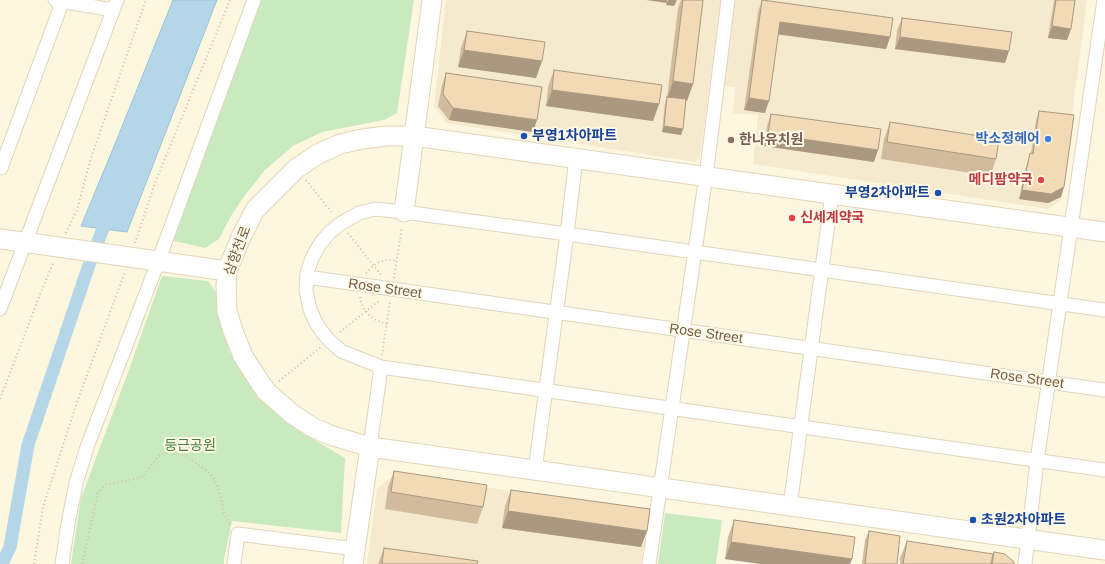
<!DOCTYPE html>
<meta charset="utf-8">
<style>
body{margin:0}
canvas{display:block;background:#fdf7e0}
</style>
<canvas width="1105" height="564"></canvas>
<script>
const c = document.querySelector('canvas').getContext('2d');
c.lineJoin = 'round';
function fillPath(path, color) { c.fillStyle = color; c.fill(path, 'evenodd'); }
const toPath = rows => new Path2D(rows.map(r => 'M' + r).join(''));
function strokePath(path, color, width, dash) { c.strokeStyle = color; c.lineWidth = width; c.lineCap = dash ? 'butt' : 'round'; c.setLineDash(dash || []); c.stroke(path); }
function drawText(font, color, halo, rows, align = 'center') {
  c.font = font + ' Arial,"Noto Sans KR",sans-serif'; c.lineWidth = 4; c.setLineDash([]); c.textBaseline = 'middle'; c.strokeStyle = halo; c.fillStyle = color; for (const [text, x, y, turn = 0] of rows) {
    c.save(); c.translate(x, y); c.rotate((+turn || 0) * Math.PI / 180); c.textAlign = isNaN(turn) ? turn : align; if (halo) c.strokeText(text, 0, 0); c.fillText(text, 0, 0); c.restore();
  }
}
fillPath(toPath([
 [446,0,721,0,700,157,695,162,446,123,434,106],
 [733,0,1087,0,1061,200,1048,209,753,164,758,115,733,113,735,87,721,86],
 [396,474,648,511,641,564,367,564,377,488]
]), '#f5eace');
fillPath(toPath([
 [259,0,414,0,397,113,384,120,322,132,293,146,265,170,245,195,231,216,219,239,205,248,170,240],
 [162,276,208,281,216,292,229,351,260,399,296,429,345,458,341,533,232,521,224,559,224,564,71,564,81,498,130,367],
 [665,513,722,520,716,564,658,564]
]), '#c8eabe');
const water = toPath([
 [173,0,217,0,127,232,81,226,117,139,173,0]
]);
fillPath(water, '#b4d6e6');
strokePath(water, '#9ac3d8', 1);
strokePath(toPath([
 [2,564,10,547,28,445,89,265,109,213]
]), '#b4d6e6', 13);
const street = toPath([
 [55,0,113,10],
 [0,168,1,168,63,0],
 [307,277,1105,390],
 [0,309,117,0],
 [1105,310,567,234,404,212,375,209,359,213,340,224,330,232,320,244,312,258,307,273,306,291,310,309,315,321,322,332,329,340,341,351,381,367,1105,470],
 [370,447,381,367],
 [535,470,567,234,576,158],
 [790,506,832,194],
 [62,564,68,524,76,483,87,447,158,262,254,0],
 [234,564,238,534,355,549],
 [649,564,706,176,728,0],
 [1025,564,1037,461,1104,0]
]);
const secondary = toPath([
 [404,212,432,0],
 [1105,232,414,136,387,136,362,139,340,144,318,154,297,168,255,210,241,237,227,271,226,286,227,311,233,331,243,356,257,378,266,391,292,414,312,427,330,435,370,447,1105,550],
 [0,239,37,244],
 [150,260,227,271],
 [353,564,370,447]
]);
strokePath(street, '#e1d4bc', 15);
strokePath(secondary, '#e3d4b6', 21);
strokePath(toPath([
 [306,180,333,214],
 [66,233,77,210,90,161,146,0],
 [348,233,381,275],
 [135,243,155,183,230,0],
 [366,273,373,266,379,262,386,260,397,260],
 [394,278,402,227],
 [360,297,361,303,365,310,370,316,376,320,387,324],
 [340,332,380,300],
 [382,355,390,302],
 [279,381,321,347],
 [0,399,41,292,54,261],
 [34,564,43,507,77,402,125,272],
 [82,564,98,493,105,485,138,478,143,476,159,456,162,454,169,452,186,456,207,471,213,477,217,485,220,494,224,513,230,524]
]), '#d7bd9a', 2, [1, 3]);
strokePath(street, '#fff', 13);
strokePath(secondary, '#fff', 19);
const secondaryBridge = toPath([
 [37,244,150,260]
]);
strokePath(secondaryBridge, '#e3d4b6', 21, []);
strokePath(secondaryBridge, '#fff', 19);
fillPath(toPath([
 [681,0,703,0,693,84,686,100,683,129,681,135,662,132,665,103,667,98,678,8],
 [762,0,890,37,886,49,778,34,765,113,744,110,758,12],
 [1054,0,1075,0,1071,29,1067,40,1048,38],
 [902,18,1005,63,895,49,897,30],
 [467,31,542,61,536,78,458,67,461,48],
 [554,70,659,104,653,121,546,106,548,87],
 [446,73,533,132,449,120,438,106,442,85],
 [1039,111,1061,197,1048,203,1019,199,1027,163,1031,153,1036,120],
 [771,114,874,162,764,146,767,126],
 [890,122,996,159,990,176,881,159,884,139],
 [394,471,483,507,477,524,385,509,388,487],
 [511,490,641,547,502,528,505,506],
 [734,520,852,559,850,564,761,564,725,559,728,537],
 [869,531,897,564,862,564,865,540],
 [907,541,992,558,994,552,1014,564,900,564,900,558],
 [384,548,477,564,378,564]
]), '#d1bb9d');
fillPath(toPath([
 [646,0,667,0,667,3],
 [668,0,677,0,674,6,666,5],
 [780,22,890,37,886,49,775,34],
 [1052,26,1071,29,1067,40,1048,38],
 [900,37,1009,51,1005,63,895,49],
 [464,50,542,61,536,78,458,67],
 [673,81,693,84,687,101,667,98],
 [552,90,659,104,653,121,546,106],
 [749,98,769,101,765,113,744,110],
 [453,108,537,120,533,132,449,120],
 [664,126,683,129,681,135,662,132],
 [768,134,878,150,874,162,764,146],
 [1064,187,1061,197,1048,203,1019,199,1022,190],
 [508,511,647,531,641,547,502,528],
 [731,542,852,559,850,564,761,564,725,559]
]), '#aa9980');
const building = toPath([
 [683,0,703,0,693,84,673,81,683,0],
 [762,0,893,18,890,37,780,22,769,101,749,98,762,0],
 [1056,0,1075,0,1071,29,1052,26,1056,0],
 [902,18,1012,32,1009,51,900,37,902,18],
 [467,31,545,42,542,61,464,50,467,31],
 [554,70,662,85,659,104,552,90,554,70],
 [446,73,542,87,537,120,453,108,443,94,446,73],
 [667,97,686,99,683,129,664,126,667,97],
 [1039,111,1074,115,1064,187,1051,194,1022,190,1030,153,1033,154,1039,111],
 [771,114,881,129,878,150,768,134,771,114],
 [890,122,999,139,996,159,887,142,890,122],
 [394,471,487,485,483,507,391,492,394,471],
 [511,490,650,509,647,531,508,511,511,490],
 [734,520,855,537,852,559,731,542,734,520],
 [869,531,900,536,897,564,865,564,869,531],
 [907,541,993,554,991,564,903,564,907,541],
 [384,548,478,561,477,564,382,564,384,548],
 [994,552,1005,554,1014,562,1014,564,992,564,994,552]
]);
fillPath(building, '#f3dab7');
strokePath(building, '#aa9980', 1);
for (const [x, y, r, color] of [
 [524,136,4,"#1a4fb4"],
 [1048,139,4,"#3f7fe0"],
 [731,140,4,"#8d6e63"],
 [1041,180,4,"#e0444e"],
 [938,193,4,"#1a4fb4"],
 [792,218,4,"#e0444e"],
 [973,520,4,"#1a4fb4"]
]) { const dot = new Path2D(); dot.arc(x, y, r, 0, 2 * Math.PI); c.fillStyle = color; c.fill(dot); strokePath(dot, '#fffae7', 1.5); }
drawText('bold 14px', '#164399', '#fffae7', [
 ["부영1차아파트",532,136],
 ["부영2차아파트",930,193,"right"],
 ["초원2차아파트",981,520]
], 'left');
drawText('bold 14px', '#366cbe', '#fffae7', [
 ["박소정헤어",1040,139]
], 'right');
drawText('bold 14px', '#785e54', '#fffae7', [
 ["한나유치원",739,140]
], 'left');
drawText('bold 14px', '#be3a42', '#fffae7', [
 ["메디팜약국",1033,180],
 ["신세계약국",800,218,"left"]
], 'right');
drawText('14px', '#745f47', '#fffae7', [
 ["삼향천로",238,251,-69],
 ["Rose Street",385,289,8],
 ["Rose Street",706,334,8],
 ["Rose Street",1027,379,8]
]);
drawText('14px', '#488040', '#fffae7', [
 ["둥근공원",190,446]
]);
</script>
